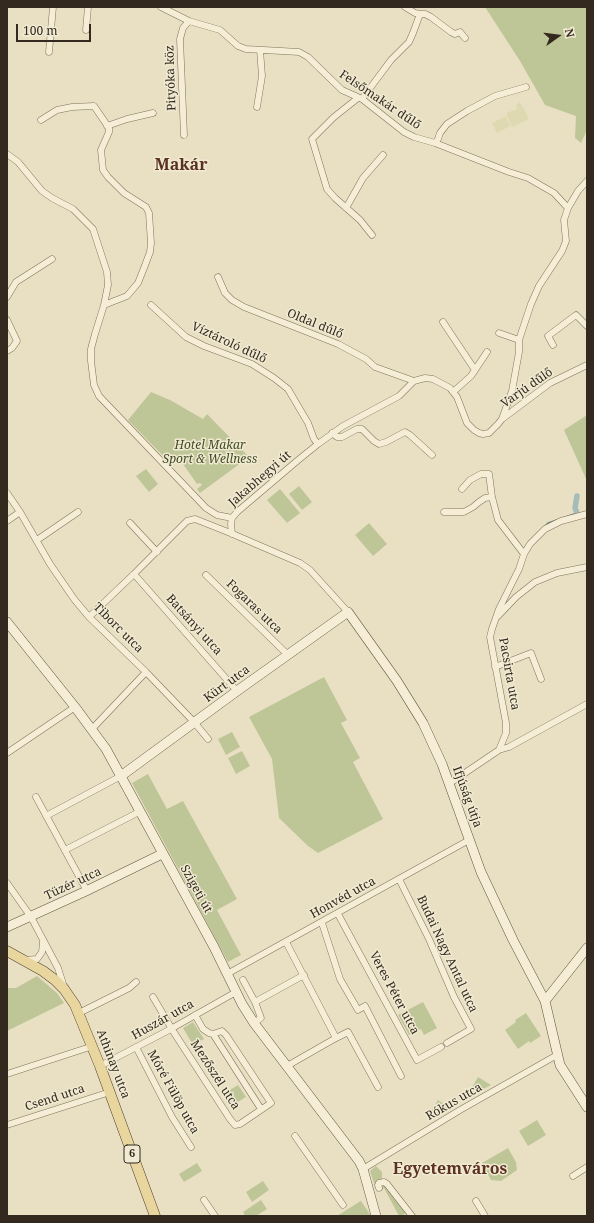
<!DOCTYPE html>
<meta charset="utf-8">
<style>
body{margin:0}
#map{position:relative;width:594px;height:1223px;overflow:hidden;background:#e9e0c3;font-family:"Noto Serif",serif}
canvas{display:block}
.frame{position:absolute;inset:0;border:8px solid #33291e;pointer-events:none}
.north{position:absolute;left:538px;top:16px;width:40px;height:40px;-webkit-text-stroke:3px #f1ead2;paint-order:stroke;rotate:76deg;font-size:11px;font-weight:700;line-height:16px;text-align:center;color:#33291e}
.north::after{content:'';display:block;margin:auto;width:14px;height:18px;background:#33291e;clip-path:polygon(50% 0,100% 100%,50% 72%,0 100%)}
.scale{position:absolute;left:16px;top:24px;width:75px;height:18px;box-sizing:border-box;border:2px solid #33291e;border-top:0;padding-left:5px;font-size:12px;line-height:14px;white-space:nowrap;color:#33291e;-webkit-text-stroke:3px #f1ead2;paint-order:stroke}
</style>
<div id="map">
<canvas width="594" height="1223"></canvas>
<div class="frame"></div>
<div class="north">N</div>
<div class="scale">100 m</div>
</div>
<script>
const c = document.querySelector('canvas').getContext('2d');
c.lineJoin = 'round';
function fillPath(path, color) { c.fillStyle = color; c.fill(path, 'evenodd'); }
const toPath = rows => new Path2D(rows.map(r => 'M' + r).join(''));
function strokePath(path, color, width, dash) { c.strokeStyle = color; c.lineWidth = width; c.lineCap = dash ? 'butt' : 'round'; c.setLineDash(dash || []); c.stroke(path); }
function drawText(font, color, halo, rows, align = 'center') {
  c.font = font + ' "Noto Serif",serif'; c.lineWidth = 3; c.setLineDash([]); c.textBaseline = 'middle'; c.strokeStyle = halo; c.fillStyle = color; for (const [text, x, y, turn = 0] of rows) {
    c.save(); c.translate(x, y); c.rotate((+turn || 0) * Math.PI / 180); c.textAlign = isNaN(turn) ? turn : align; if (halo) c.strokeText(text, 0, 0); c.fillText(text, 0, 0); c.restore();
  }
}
fillPath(toPath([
 [520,102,529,119,512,127,506,113,517,109,516,105],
 [506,116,510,126,497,133,492,123]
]), '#ded9b1');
fillPath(toPath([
 [485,7,587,7,587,130,581,143,575,138,576,116,545,105,520,61],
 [151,392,170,400,203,419,207,414,249,457,200,493,197,489,202,485,200,483,197,484,183,464,185,462,181,455,173,463,170,460,168,461,128,420],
 [587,415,587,481,564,430],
 [146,469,158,484,149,492,136,476],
 [299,486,312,502,302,510,289,494],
 [280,489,300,513,287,523,267,500],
 [369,523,387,544,373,556,355,535],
 [324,677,347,720,341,723,360,758,353,762,383,819,318,853,308,846,279,818,272,759,249,717],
 [232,732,240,747,226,755,218,739],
 [242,751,250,766,236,774,228,758],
 [148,774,167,809,183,801,237,899,217,910,241,955,228,962,132,783],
 [37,976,57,993,64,1003,7,1031,7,988,16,988],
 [423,1002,437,1028,424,1035,421,1029,409,1035,398,1015],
 [526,1013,541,1036,530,1043,529,1041,518,1049,505,1030,516,1022,515,1020],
 [193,1022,204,1039,193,1045,183,1028],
 [478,1077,491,1085,472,1095,470,1094,471,1092,470,1091],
 [238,1085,246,1097,233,1105,225,1093],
 [438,1100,447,1106,448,1109,432,1119,428,1116],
 [537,1120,546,1135,528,1146,519,1131],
 [508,1148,516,1162,517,1170,501,1181,491,1180,482,1163],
 [197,1163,202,1171,184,1182,179,1174],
 [376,1166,382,1172,382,1178,386,1184,406,1213,401,1216,399,1216,384,1188,377,1192,370,1171],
 [263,1181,269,1190,252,1202,246,1192],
 [261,1200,267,1209,256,1216,245,1216,243,1212],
 [361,1201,371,1216,337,1216,359,1202]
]), '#bec698');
strokePath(toPath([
 [545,526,548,523,577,513]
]), '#6d8984', 1.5);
strokePath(toPath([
 [577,513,575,508,577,496]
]), '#a5bcb7', 5.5);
const street = toPath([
 [161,7,189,21,220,30,238,46,246,49,299,52,308,57,342,90,362,99,404,132,414,137,435,143,509,172,528,178,554,193,568,208],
 [420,14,425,14,431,17,451,32,455,34,460,32,465,38],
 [86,30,88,7],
 [49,52,53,7],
 [358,98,334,117,312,139,327,189,335,198,360,220,372,235],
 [362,99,391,60,409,42,413,33,420,14,415,13,405,7],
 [257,107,262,76,260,50],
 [41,120,57,110,72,107,94,106,109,128,109,132,101,150,103,170,108,177,124,193,146,207,149,213,151,243,150,252,144,268,138,283,127,296,104,305,95,334,91,349,91,361,94,385,99,396,206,508,217,515,232,518],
 [107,126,127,119,153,113],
 [184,135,180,39,183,28,189,21],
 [435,143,438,139,440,133,447,124,467,111,495,96,526,87],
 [7,154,18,162,42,191,52,198,73,209,93,229,107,272,108,285,104,305],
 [346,208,363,178,383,155],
 [218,277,225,293,232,300,244,307,338,344,366,359,375,367,414,381],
 [7,297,16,282,52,259],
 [151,305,186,337,204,346,252,364,274,378,288,389,308,423,314,439,318,444],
 [7,320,17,341,12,348,7,351],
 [443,322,475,370],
 [499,333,519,340],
 [553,345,548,336,576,315,587,326],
 [453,392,471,376,487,352],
 [502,419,550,383,587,365],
 [332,433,337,437,342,437,357,429,362,429,374,441,379,444,386,442,405,432,410,435,432,455],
 [462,489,470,480,481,474,489,474,492,497,498,520,524,554],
 [7,493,20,512,50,564,74,599,89,617,146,672,194,722,208,739],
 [444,512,464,512,473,507,479,502,485,498,492,497],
 [7,521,20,512],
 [130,523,157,552],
 [232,534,231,524,232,518,237,512,297,461,318,444,343,426,399,396,414,381,425,378,433,379,450,388,457,397,467,423,474,430,479,433,483,434,489,433,498,424,502,419,512,391,519,352,519,340,531,304,539,286,562,251,566,241,564,220,568,208,578,191,587,181],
 [37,540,78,512],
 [134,574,237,691],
 [206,575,288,655],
 [498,616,516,597,535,582,557,573,587,567],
 [89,617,134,574,187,521,195,519,228,532,300,563,310,570,348,612],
 [495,667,531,653,541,679],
 [92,729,146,672],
 [499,750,509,747,587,704],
 [7,753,75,707],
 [450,783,499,750,506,733,506,723,490,637,492,629,499,609,519,569,524,554,530,544,545,529,561,521,587,514],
 [36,797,87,891],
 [46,816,121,776],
 [65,850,139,812],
 [399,879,429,939,454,997,471,1029,447,1043],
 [7,883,31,917,58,968,64,987],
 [338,914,417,1060,441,1047],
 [322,923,340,979,358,1010,365,1006,401,1076],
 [286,942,336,1038,348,1032,378,1087],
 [25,960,37,959,42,952,43,942],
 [227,974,469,840],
 [243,980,255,1002],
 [153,997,173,1031,230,1119,235,1125,240,1124,271,1103,226,1035,222,1031,213,1034,209,1033,203,1029,195,1015],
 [79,1013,129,988,136,982],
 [254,1023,261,1018,255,1002,304,975],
 [213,1034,261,1109],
 [136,1047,172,1117,191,1147],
 [100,1066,169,1030,236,992],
 [287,1066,336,1038],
 [7,1074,93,1046],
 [7,1125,110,1092],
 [295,1136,343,1205],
 [363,1169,460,1110,557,1055],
 [573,1176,587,1167],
 [379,1188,378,1185,379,1183,384,1182,387,1184,412,1216],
 [204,1200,215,1216],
 [476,1201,485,1216]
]);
const secondary = toPath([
 [7,622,75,707,106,749,214,947,242,1004,254,1023,359,1161,363,1169,376,1216],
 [121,776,237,691,348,612,397,681,423,723,442,764,481,872,513,940,545,1001,560,1065,587,1107],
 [7,927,84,892,162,854],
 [545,1001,587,948]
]);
const primary = toPath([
 [7,951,43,971,55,980,64,989,75,1005,100,1066,155,1216]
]);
strokePath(street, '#81725c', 7);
strokePath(secondary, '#63533f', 10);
strokePath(primary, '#4f4030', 11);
strokePath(street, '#f5edd5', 6);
strokePath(secondary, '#f5edd5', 9);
strokePath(primary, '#e9d69e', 10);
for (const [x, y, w] of [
 [132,1154,16]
]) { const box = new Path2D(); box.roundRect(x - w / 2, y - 9, w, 18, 3); c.fillStyle = '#f1ead2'; c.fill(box); strokePath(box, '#33291e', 1); }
drawText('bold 11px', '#33291e', null, [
 ["6",132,1154]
]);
drawText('12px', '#33291e', '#f1ead2', [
 ["Pityóka köz",171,78,-92],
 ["Felsőmakár dűlő",380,100,34],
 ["Oldal dűlő",315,324,22],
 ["Víztároló dűlő",229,343,25],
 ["Varjú dűlő",527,388,-35],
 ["Jakabhegyi út",260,479,-41],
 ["Fogaras utca",254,607,44],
 ["Batsányi utca",194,625,48],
 ["Tiborc utca",118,628,45],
 ["Pacsirta utca",509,674,80],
 ["Kürt utca",227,684,-36],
 ["Ifjúság útja",467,797,70],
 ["Tüzér utca",73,884,-25],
 ["Szigeti út",196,889,61],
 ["Honvéd utca",343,898,-29],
 ["Budai Nagy Antal utca",447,954,65],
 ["Veres Péter utca",394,993,62],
 ["Huszár utca",163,1020,-29],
 ["Athinay utca",113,1064,69],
 ["Mezőszél utca",215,1075,57],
 ["Móré Fülöp utca",173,1092,61],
 ["Csend utca",55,1098,-18],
 ["Rókus utca",454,1102,-30]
]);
drawText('italic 12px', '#414d27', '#f1ead2', [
 ["Hotel Makar",210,446],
 ["Sport & Wellness",210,460]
]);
drawText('bold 16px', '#5b3122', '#f1ead2', [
 ["Makár",181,165],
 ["Egyetemváros",450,1169]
]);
</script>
